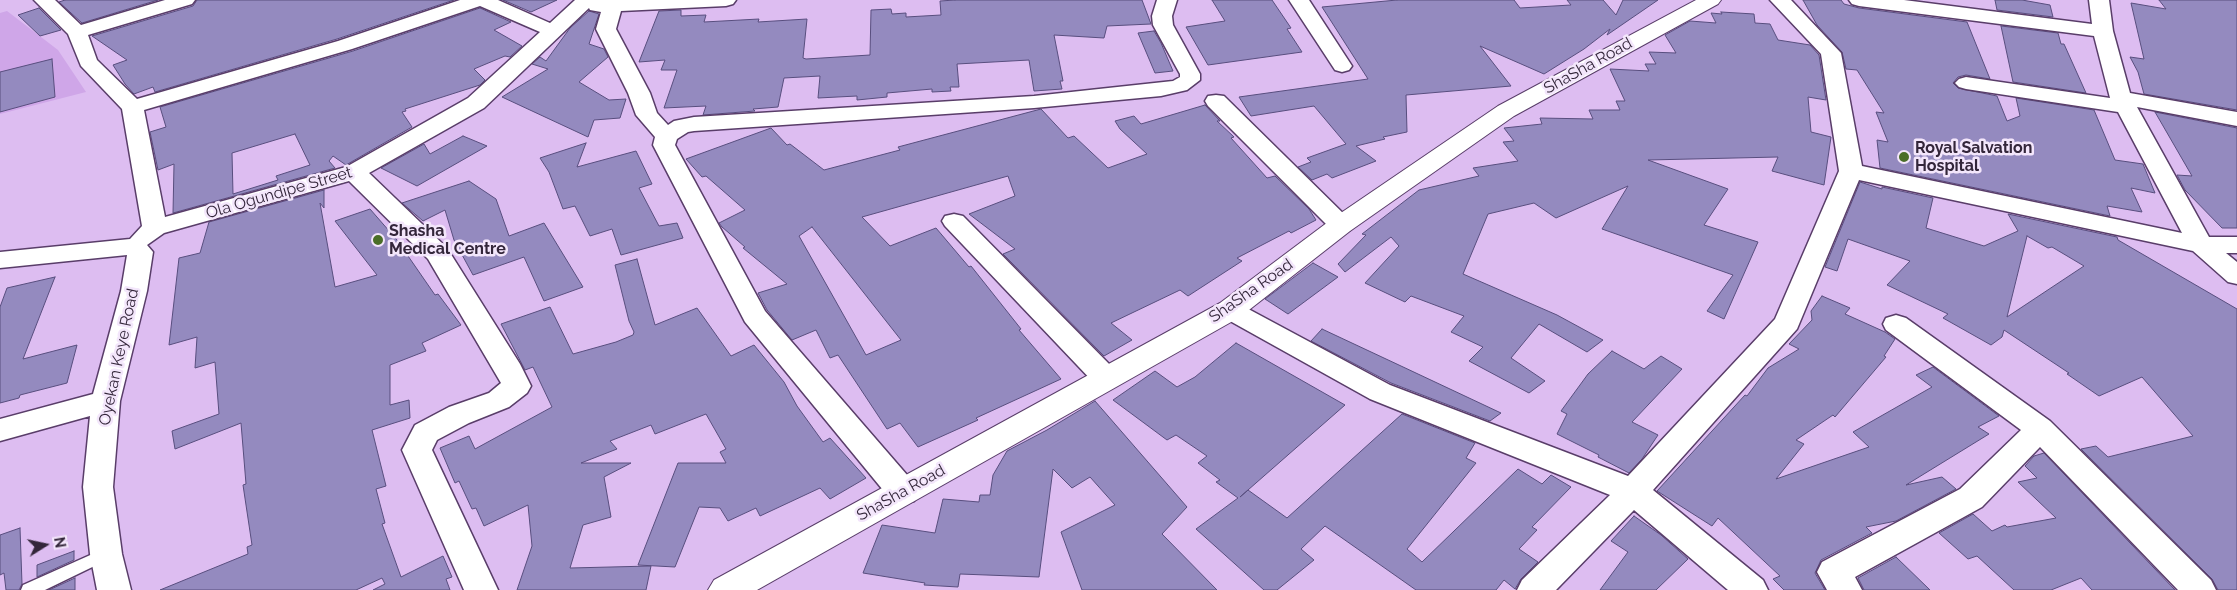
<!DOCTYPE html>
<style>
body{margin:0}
#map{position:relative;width:2237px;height:590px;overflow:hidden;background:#ddbdf1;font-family:Raleway,sans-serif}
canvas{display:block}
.north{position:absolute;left:20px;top:520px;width:50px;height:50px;-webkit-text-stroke:4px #f3e6fb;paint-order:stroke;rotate:80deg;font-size:14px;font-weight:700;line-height:20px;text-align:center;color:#33263a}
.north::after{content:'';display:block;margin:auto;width:18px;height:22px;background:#33263a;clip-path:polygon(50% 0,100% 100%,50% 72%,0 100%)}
</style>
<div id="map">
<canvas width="2237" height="590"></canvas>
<div class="north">N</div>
</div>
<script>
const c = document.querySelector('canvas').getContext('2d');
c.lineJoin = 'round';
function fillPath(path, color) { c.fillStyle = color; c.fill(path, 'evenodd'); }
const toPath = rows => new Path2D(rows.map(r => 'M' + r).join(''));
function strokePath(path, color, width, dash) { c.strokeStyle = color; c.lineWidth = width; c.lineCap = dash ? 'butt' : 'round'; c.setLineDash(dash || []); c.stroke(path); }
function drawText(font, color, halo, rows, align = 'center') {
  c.font = font + ' Raleway,sans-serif'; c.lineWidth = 5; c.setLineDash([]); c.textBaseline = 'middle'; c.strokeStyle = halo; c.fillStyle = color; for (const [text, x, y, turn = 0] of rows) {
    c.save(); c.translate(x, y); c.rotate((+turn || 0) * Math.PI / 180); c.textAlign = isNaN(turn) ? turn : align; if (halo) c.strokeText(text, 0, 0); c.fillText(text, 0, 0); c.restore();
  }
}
fillPath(toPath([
 [7,11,58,50,86,92,0,114,0,13]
]), '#cfa6e8');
const building = toPath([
 [65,0,158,0,82,23,59,2,65,0],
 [197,0,454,0,337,39,155,92,153,87,134,94,125,84,113,65,127,60,92,36,193,6,197,0],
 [503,0,557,0,531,12,503,0],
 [955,0,1142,0,1151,24,1107,26,1104,38,1054,35,1063,81,1060,81,1062,89,1034,91,1029,60,957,64,959,87,950,87,951,91,932,92,932,89,887,93,887,97,857,100,857,96,818,98,820,76,784,78,778,107,753,109,755,111,703,115,706,106,664,108,677,70,661,70,665,60,639,62,659,11,681,10,681,16,706,15,704,22,759,19,758,22,807,19,803,58,806,59,870,55,871,10,891,9,892,14,906,13,906,17,941,15,940,1,955,0],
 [1212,0,1272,0,1291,28,1287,29,1302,52,1208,65,1186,27,1225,21,1212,0],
 [1397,0,1514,0,1520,8,1571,5,1567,0,1603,0,1616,15,1623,0,1658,0,1607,35,1610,29,1584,49,1544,74,1480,46,1511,86,1406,95,1407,132,1383,137,1385,139,1356,146,1376,161,1332,178,1327,174,1312,180,1298,167,1311,162,1307,158,1346,144,1314,106,1251,116,1239,97,1368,79,1322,7,1397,0],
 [1803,0,1841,0,1844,4,1859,8,1967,22,1990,79,1966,75,1958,77,1953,83,1958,88,1997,96,2007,121,2020,116,2016,98,2094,110,2115,160,2143,164,2155,193,2131,188,2142,212,2107,206,2110,216,1880,168,1877,140,1888,142,1876,112,1884,113,1857,70,1846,69,1842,52,1817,25,1803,0],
 [1995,0,2022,0,2050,5,2053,17,1997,10,1995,0],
 [2159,0,2237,0,2237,110,2144,94,2138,72,2130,57,2144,59,2131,3,2166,9,2159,0],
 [39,8,61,30,40,36,18,15,39,8],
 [480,8,511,22,494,30,522,46,510,57,505,56,474,69,485,80,480,85,405,109,406,111,402,112,412,127,346,165,333,156,329,161,335,168,173,213,174,164,158,170,150,132,166,127,160,107,353,51,480,8],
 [295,134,310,165,276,176,278,180,233,194,232,153,295,134],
 [589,11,599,14,589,44,604,49,608,57,579,82,609,100,626,99,620,118,594,120,588,137,502,97,548,69,532,64,540,57,546,61,570,28,589,11],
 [1721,12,1754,14,1755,23,1770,24,1778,40,1810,45,1819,55,1826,100,1808,97,1811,132,1831,137,1824,185,1772,171,1778,157,1648,160,1728,189,1704,225,1758,242,1724,319,1707,311,1733,275,1602,229,1628,186,1556,218,1534,203,1488,214,1463,274,1557,315,1603,340,1587,352,1539,324,1511,358,1545,381,1529,393,1469,361,1483,347,1451,332,1464,316,1411,296,1405,302,1365,283,1399,246,1391,237,1345,272,1338,264,1366,235,1362,234,1419,190,1479,176,1473,168,1518,161,1503,142,1514,141,1504,128,1542,124,1540,118,1593,119,1589,110,1620,110,1616,101,1625,101,1610,69,1649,71,1645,64,1656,64,1649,52,1676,53,1665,35,1690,21,1716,23,1711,13,1722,14,1721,12],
 [2001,26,2058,33,2061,44,2064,44,2086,93,2013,82,2001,26],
 [1154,31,1161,43,1173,71,1155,73,1138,33,1154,31],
 [52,59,55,97,0,112,0,72,52,59],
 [1205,105,1220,121,1217,121,1234,137,1231,138,1267,178,1275,176,1309,209,1316,220,1291,233,1289,231,1237,258,1242,261,1188,296,1180,290,1111,323,1132,340,1104,356,1003,254,1015,249,969,214,1015,196,1008,176,862,217,890,246,936,228,969,267,971,266,1021,329,1019,330,1061,379,976,418,978,420,918,447,900,423,887,429,838,355,830,358,816,330,792,340,767,310,758,293,787,284,743,248,745,247,722,227,719,223,745,210,706,176,702,177,686,159,771,128,787,145,790,144,824,170,900,150,898,147,1041,109,1068,138,1074,136,1108,168,1147,154,1120,129,1115,121,1134,116,1141,124,1205,105],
 [812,227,901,340,866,355,799,236,812,227],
 [2155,112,2237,128,2237,228,2222,228,2185,190,2177,175,2192,176,2155,112],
 [463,136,487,146,417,186,381,168,424,144,430,154,463,136],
 [586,143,577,167,636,151,652,184,639,188,659,226,677,223,683,238,621,255,612,229,590,236,575,206,563,209,549,172,540,158,586,143],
 [469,181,496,199,509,236,544,223,583,287,544,301,524,257,473,275,454,240,445,210,423,221,402,203,469,181],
 [1860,182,1882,189,1882,187,1933,198,1926,228,1984,246,2018,231,2008,214,2117,237,2118,240,2237,309,2237,590,2218,590,2212,579,2081,449,2096,446,2108,457,2193,436,2142,377,2099,396,2067,374,2069,373,2004,330,2002,337,1991,345,1943,318,1948,314,1887,285,1910,261,1848,239,1837,271,1825,267,1860,182],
 [2027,236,2048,248,2052,247,2084,266,2007,317,2027,236],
 [324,190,324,208,320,203,335,287,377,275,335,221,370,209,397,240,435,295,438,294,461,325,422,343,426,351,390,365,390,405,409,400,410,418,372,430,386,486,376,489,385,523,382,524,401,577,443,556,452,577,446,579,450,590,373,590,385,584,382,578,356,590,160,590,248,554,247,547,252,545,243,485,246,484,241,423,175,449,172,431,219,414,215,362,195,368,197,337,169,345,179,258,200,253,209,222,324,190],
 [637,259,655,325,697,308,731,356,754,345,784,382,797,406,823,442,830,438,866,478,830,499,820,488,760,516,756,508,728,521,720,508,699,507,675,567,638,565,678,463,726,463,720,452,726,449,706,414,655,434,651,425,610,441,617,449,581,463,631,463,604,477,611,517,583,525,570,568,651,566,646,590,517,590,532,546,528,505,484,526,476,508,472,509,459,481,455,483,440,448,469,436,475,449,552,407,533,367,525,370,501,324,550,307,573,354,616,342,633,335,634,332,629,321,615,265,637,259],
 [1313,263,1338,277,1288,314,1265,299,1313,263],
 [55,277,23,359,77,345,67,383,20,395,19,398,0,403,0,307,7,288,55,277],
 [1822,296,1850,308,1845,314,1885,332,1895,339,1884,356,1886,357,1835,417,1833,415,1796,440,1804,444,1776,479,1869,447,1853,432,1932,387,1916,375,1933,367,1999,416,1978,427,1989,434,1906,485,1942,477,1956,489,1896,521,1866,527,1872,533,1821,560,1815,573,1825,590,1784,590,1773,579,1780,576,1718,518,1712,526,1657,491,1745,395,1747,396,1768,368,1799,349,1789,344,1812,320,1811,311,1822,296],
 [1322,329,1401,366,1501,413,1490,421,1391,383,1311,341,1322,329],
 [1236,343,1345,405,1240,497,1248,490,1287,518,1402,414,1475,443,1466,458,1476,463,1407,549,1422,562,1518,469,1542,484,1551,475,1571,487,1532,527,1537,530,1519,549,1538,562,1521,579,1515,589,1504,580,1496,590,1416,590,1325,526,1301,549,1314,560,1277,590,1264,590,1196,529,1238,498,1216,482,1220,480,1198,463,1207,456,1176,435,1167,440,1113,400,1155,371,1177,387,1195,377,1236,343],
 [1612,351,1644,369,1661,356,1682,369,1632,422,1658,435,1642,459,1629,473,1598,457,1599,455,1557,434,1567,414,1561,411,1588,374,1612,351],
 [1095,401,1187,507,1162,534,1217,590,1082,590,1061,532,1115,505,1090,477,1072,488,1053,469,1039,577,960,574,958,587,924,585,925,583,863,573,882,525,935,533,943,499,979,502,980,495,990,495,993,475,1007,451,1047,430,1095,401],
 [2044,453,2175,590,2092,590,2081,578,2051,590,2014,590,1977,556,1968,559,1939,533,1973,514,1992,531,2005,525,2007,527,2056,518,2018,482,2037,478,2025,466,2034,456,2044,453],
 [1634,516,1661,535,1688,559,1656,590,1600,590,1628,552,1611,541,1634,516],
 [20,528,22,584,19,590,6,590,4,573,0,575,0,535,20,528],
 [74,551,74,560,37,577,37,565,74,551],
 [1896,557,1930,590,1864,590,1858,578,1896,557],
 [75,578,75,590,49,590,75,578]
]);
fillPath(building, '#948abf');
strokePath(building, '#584e7e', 1);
const service = toPath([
 [106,548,111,550,114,554,111,558,45,590,21,590,23,585,106,548]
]);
const minor = toPath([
 [34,0,55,0,81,25,165,0,195,0,192,4,88,35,97,60,137,99,338,41,460,0,498,0,550,23,575,0,736,0,733,4,726,6,621,11,616,29,650,93,657,113,668,125,674,121,694,117,1034,96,1173,81,1180,77,1180,74,1153,25,1152,16,1157,0,1177,0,1172,16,1173,25,1200,74,1200,80,1187,90,1161,96,1034,108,694,131,688,132,677,139,675,145,765,311,914,483,919,492,914,501,903,504,892,501,745,322,653,145,655,137,636,115,628,93,596,29,601,12,590,10,589,8,484,108,369,173,447,248,520,364,531,386,527,393,509,407,469,423,437,440,432,450,498,590,464,590,402,450,415,425,449,407,489,393,501,383,428,259,349,181,164,233,147,245,153,252,147,291,120,401,113,487,122,554,131,590,97,590,90,554,83,487,90,416,0,441,0,419,93,394,121,291,127,255,0,268,0,252,130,239,142,226,122,109,81,66,68,34,34,0],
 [480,6,540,32,468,98,346,167,165,217,144,110,352,49,480,6],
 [1289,0,1309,0,1352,66,1349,70,1342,72,1335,70,1289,0],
 [1770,0,1791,0,1841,53,1862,166,2182,233,2118,112,1966,89,1959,87,1955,83,1959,79,1966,77,2110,98,2094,36,1859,6,1852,4,1849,0,1904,0,2092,24,2089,0,2109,0,2113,31,2130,93,2237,112,2237,126,2137,107,2209,237,2237,237,2237,253,2226,253,2237,262,2237,284,2228,282,2193,251,1859,180,1797,329,1653,490,1763,580,1768,590,1728,590,1634,510,1556,590,1517,590,1522,580,1610,495,1370,399,1221,316,1217,310,1221,304,1230,301,1239,304,1390,385,1628,476,1775,319,1839,171,1821,54,1770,0],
 [1216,95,1224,96,1350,220,1353,225,1350,230,1341,233,1332,230,1208,106,1205,101,1208,96,1216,95],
 [954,214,963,216,1116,371,1120,378,1116,385,1106,388,1096,385,945,226,942,221,945,216,954,214],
 [1896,315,1906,318,2050,421,2211,580,2216,590,2178,590,2040,447,1982,507,1855,577,1862,590,1827,590,1817,572,1822,562,1960,489,2021,430,1886,330,1883,324,1886,318,1896,315]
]);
const tertiary = toPath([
 [1696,0,1721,0,1718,4,1514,116,1350,231,1240,317,757,590,708,590,714,580,1220,303,1332,219,1498,106,1696,0]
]);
strokePath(service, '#593d69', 3);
strokePath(minor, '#593d69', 3);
strokePath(tertiary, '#593d69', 2);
fillPath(service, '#fff');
fillPath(minor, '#fff');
fillPath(tertiary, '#fff');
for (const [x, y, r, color] of [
 [1904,157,6,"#4a6e28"],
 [378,240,6,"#4a6e28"]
]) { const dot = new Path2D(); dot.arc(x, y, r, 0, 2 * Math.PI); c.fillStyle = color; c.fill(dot); strokePath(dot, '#f3e6fb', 2); }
drawText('16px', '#33263a', '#f3e6fb', [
 ["ShaSha Road",1588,66,-29],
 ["Ola Ogundipe Street",279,193,-16],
 ["ShaSha Road",1251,291,-35],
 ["Oyekan Keye Road",119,357,-78],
 ["ShaSha Road",901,493,-29]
]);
drawText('bold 16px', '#33263a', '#f3e6fb', [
 ["Royal Salvation",1915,148],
 ["Hospital",1915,166],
 ["Shasha",389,231],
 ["Medical Centre",389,249]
], 'left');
</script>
